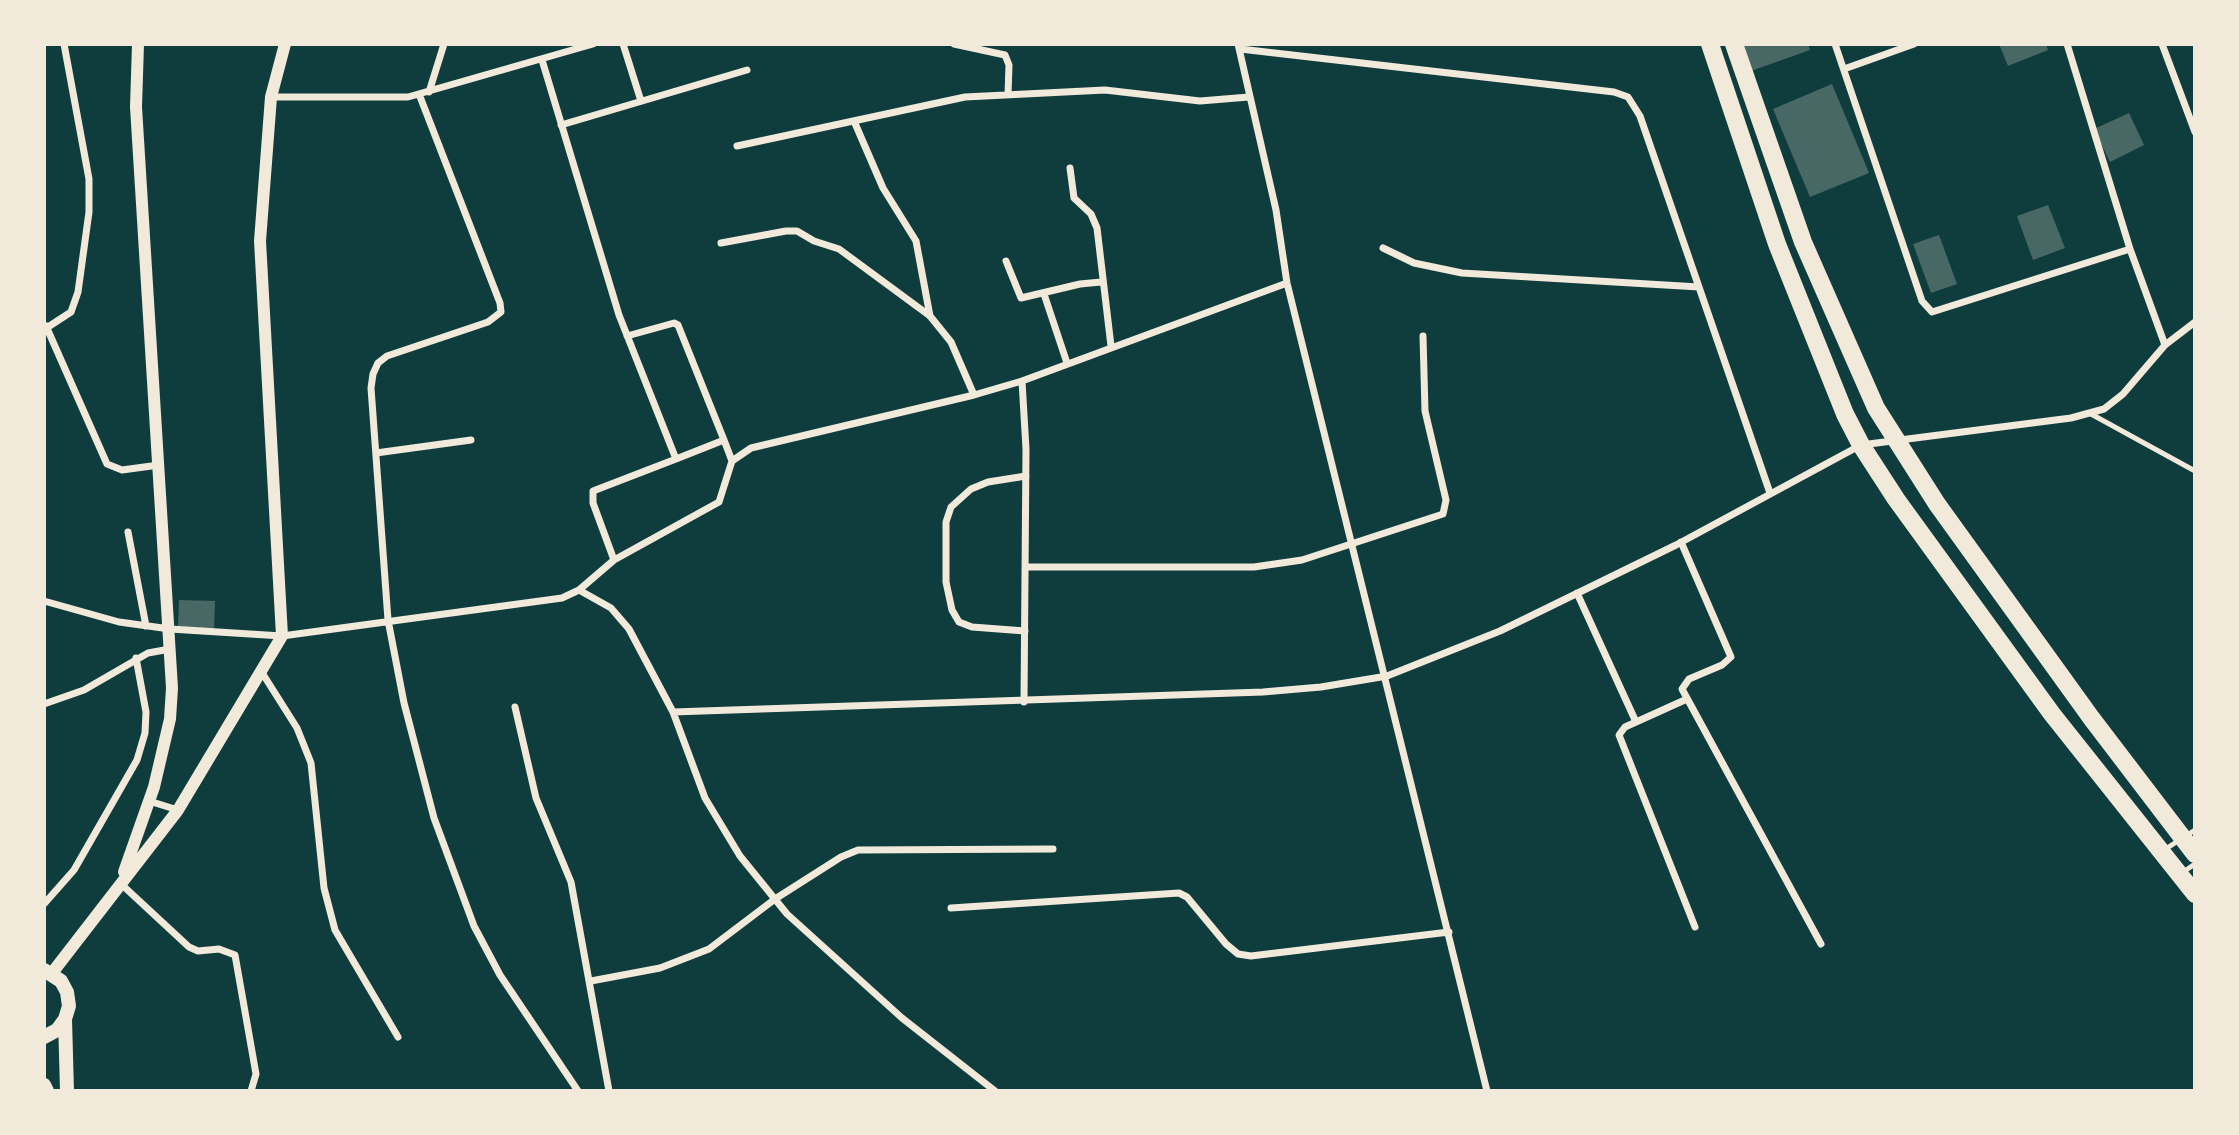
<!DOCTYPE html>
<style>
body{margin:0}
#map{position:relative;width:2239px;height:1135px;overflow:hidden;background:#0f3d3e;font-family:Montserrat,sans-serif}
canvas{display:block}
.frame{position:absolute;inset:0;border:46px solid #f1e9da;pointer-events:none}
</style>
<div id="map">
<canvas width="2239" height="1135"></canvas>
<div class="frame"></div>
</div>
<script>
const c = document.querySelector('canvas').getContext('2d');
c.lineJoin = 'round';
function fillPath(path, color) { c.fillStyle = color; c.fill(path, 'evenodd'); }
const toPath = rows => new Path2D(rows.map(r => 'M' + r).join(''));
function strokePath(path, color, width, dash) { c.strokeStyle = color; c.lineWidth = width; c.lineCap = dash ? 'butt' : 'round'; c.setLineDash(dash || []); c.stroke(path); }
fillPath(toPath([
 [1740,44,1808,44,1810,50,1751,71],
 [1999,44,2046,44,2048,50,2008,66],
 [1832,84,1869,173,1810,197,1773,109],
 [2129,113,2144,145,2110,162,2094,129],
 [2048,205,2065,248,2033,260,2017,216],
 [1939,235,1957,284,1931,293,1913,244],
 [179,600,215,601,214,629,178,627]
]), '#486865');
strokePath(toPath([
 [2091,414,2195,471],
 [2164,850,2195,830],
 [2183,872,2195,864]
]), '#f1e9da', 5);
strokePath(toPath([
 [623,44,641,101],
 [954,44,1005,55,1009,65,1008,95],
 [1238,44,1276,210,1287,283,1487,1091],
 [1835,44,1922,301,1932,312,2130,249],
 [2067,44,2130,249,2165,345],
 [2162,44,2195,132],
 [1240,49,1614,92,1628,97,1640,116,1770,493],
 [542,60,619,315,676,459,724,440,732,461],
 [1844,69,1914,44],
 [429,92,444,44],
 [419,94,500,303,501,312,488,322,387,356,378,363,373,374,371,388,388,620,404,703,434,818,474,926,500,975,578,1091],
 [271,97,408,97,593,44],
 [854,121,883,188,916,241,930,316],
 [561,125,747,70],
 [737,146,965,97,1105,90,1200,101,1249,97],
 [1070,168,1074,198,1091,214,1097,228,1111,346],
 [721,243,786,231,797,231,814,241,839,249,930,316,951,342,974,395],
 [1383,248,1414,263,1462,273,1699,287],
 [1006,261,1021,298,1080,284,1101,282],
 [1044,294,1067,363],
 [46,326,107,464,122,470,159,465],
 [48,327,71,312,78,292,89,212,89,179,64,44],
 [627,336,674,323,678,325,724,440],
 [1022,381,1026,449,1024,702],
 [376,453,471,440],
 [128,532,146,626],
 [1681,542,1731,657,1722,665,1689,679,1682,689,1821,944],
 [614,560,593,503,593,491,676,459],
 [1025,567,1254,567,1302,560,1443,514,1446,500,1425,411,1423,336],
 [579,590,611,608,629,629,673,712,705,798,740,856,787,914,902,1018,995,1091],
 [1577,593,1636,722],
 [44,601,119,622,170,629,282,636,562,598,579,590,614,560,719,502,732,461,751,448,974,395,1022,381,1287,283],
 [1025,631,972,627,959,622,952,610,946,582,946,522,951,507,971,489,988,482,1026,476],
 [261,671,297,728,311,763,324,888,335,930,398,1037],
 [1687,699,1625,727,1619,735,1695,927],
 [44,704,84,690,148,653,170,649],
 [515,707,536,798,571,882,609,1091],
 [673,712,1263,692,1321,687,1387,676,1500,631,1676,545,1861,445,2071,418,2104,409,2123,394,2165,345,2195,322],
 [149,801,178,810],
 [120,883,189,947,198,951,219,949,235,955,256,1074,251,1091],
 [44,904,74,870,137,760,145,733,146,712,136,658],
 [951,908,1179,893,1187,897,1226,944,1238,954,1251,956,1449,932],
 [591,981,660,968,709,949,775,899,841,857,858,850,1053,849]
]), '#f1e9da', 7);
strokePath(toPath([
 [124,872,154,787,170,719,172,688,136,107,138,44],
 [52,973,178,810,282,636,260,241,271,97,285,44]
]), '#f1e9da', 12);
strokePath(toPath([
 [44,970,61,981,67,992,69,1006,65,1019,57,1030,44,1037],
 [65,1019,67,1091],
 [44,1085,47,1091]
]), '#f1e9da', 14);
strokePath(toPath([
 [1710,44,1777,244,1845,414,1861,445,1896,499,2052,714,2195,894],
 [1734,44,1803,242,1876,408,1937,504,2092,719,2195,854]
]), '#f1e9da', 18);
</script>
